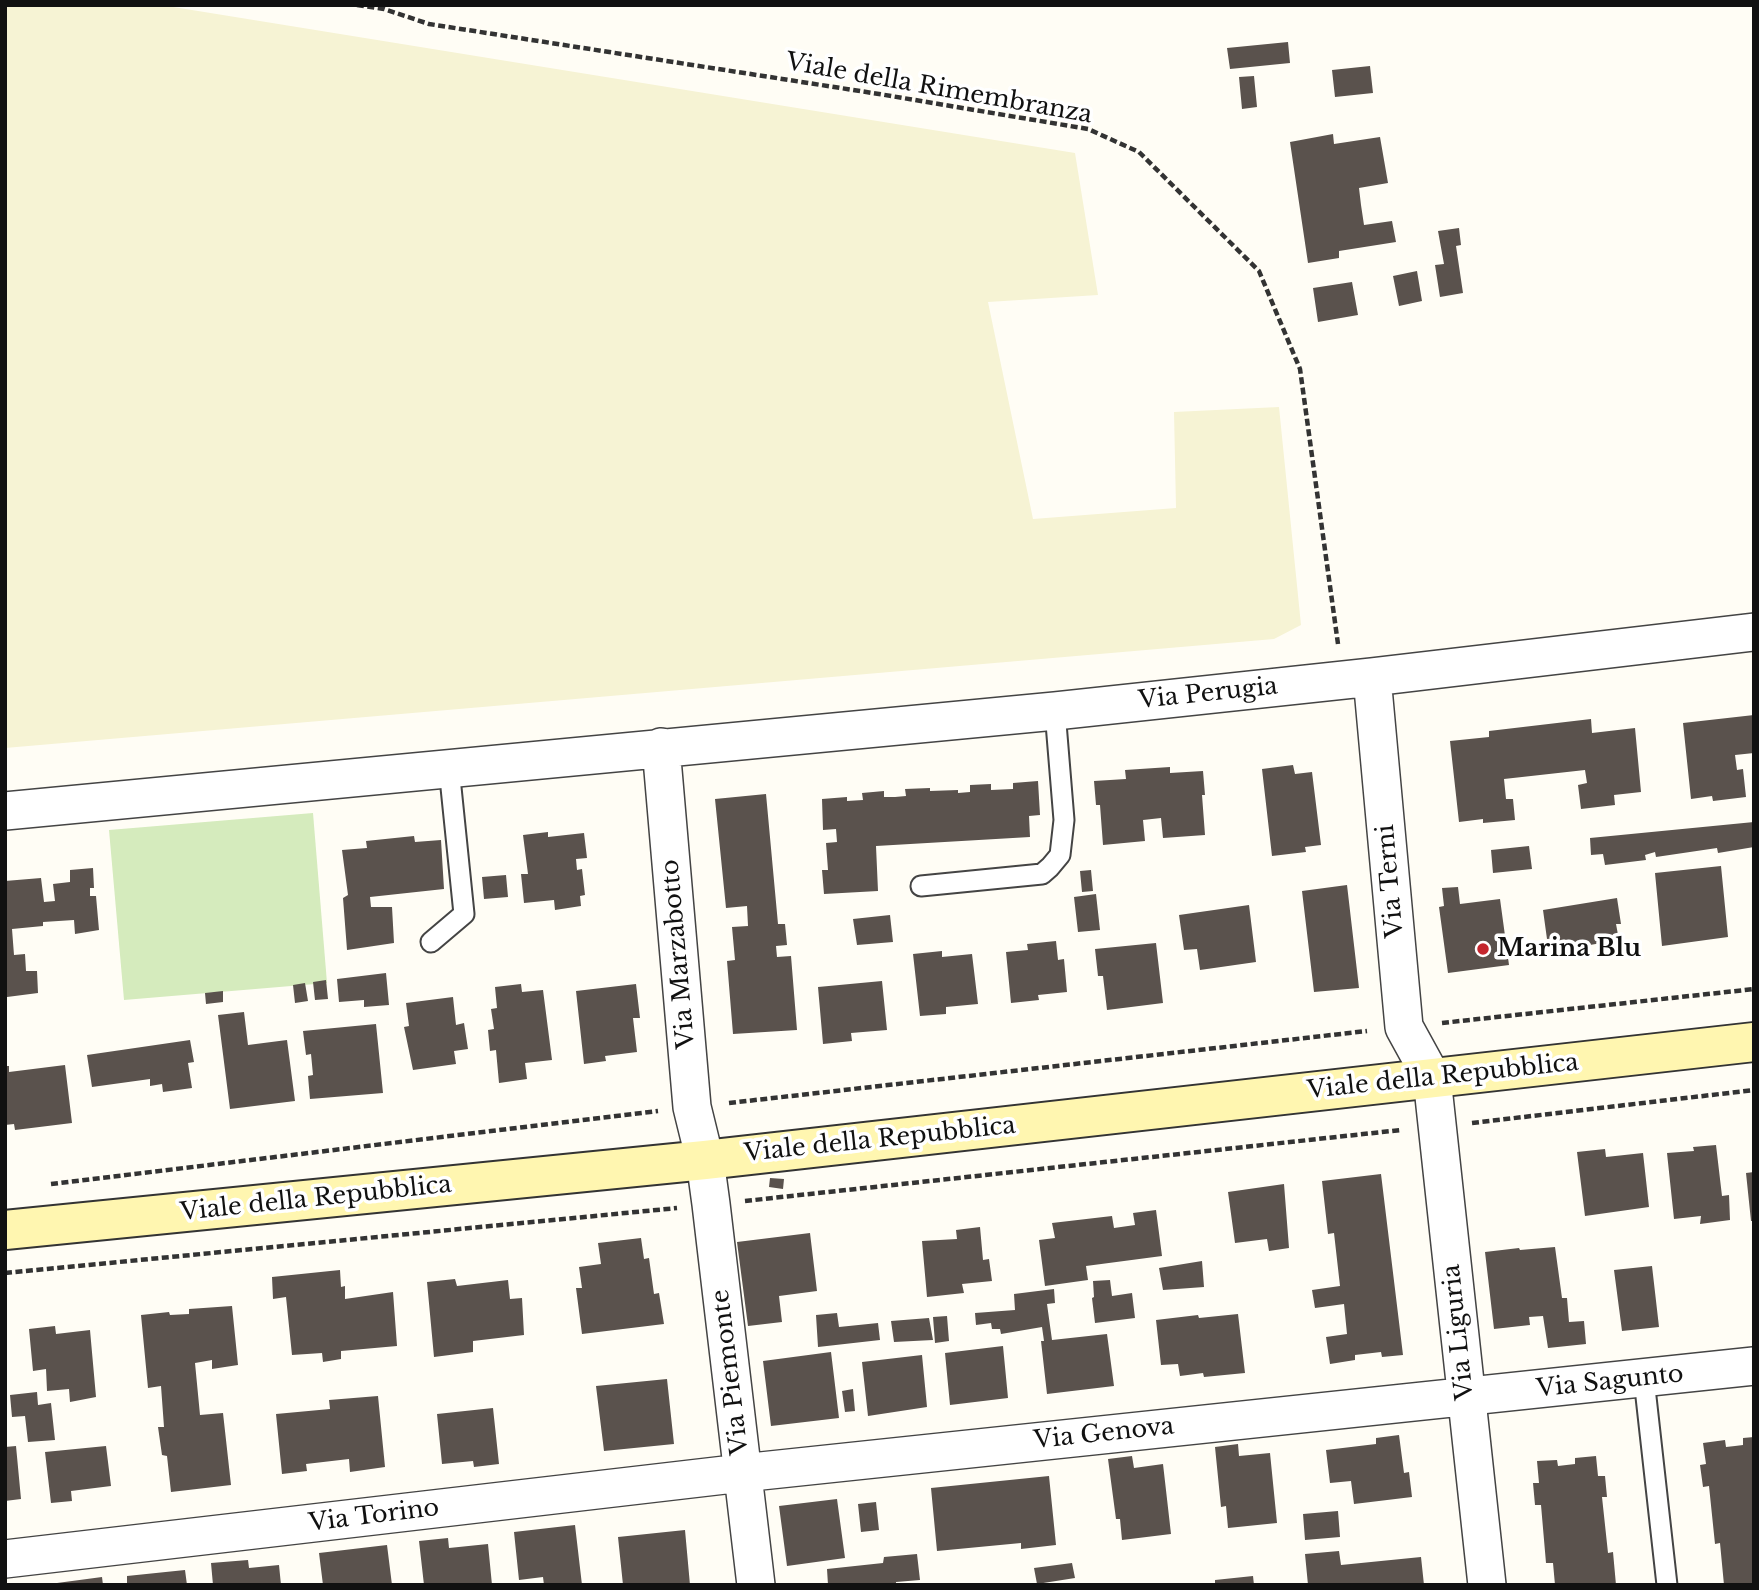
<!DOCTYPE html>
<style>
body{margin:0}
#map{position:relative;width:1759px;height:1590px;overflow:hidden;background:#fffdf5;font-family:"Libre Baskerville",serif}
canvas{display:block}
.frame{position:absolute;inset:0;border:7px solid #111;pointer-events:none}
</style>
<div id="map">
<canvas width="1759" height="1590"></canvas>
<div class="frame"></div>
</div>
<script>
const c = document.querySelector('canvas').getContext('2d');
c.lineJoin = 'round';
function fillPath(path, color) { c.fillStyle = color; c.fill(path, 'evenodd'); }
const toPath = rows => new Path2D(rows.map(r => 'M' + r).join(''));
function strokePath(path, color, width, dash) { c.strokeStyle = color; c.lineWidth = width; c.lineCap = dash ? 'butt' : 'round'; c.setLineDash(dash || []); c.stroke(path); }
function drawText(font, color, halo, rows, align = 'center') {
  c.font = font + ' "Libre Baskerville",serif'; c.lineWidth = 7; c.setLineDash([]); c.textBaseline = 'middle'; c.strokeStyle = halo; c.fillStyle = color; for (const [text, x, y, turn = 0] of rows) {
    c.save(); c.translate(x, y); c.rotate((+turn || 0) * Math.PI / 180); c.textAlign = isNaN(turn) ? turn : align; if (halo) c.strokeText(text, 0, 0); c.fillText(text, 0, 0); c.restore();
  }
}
fillPath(toPath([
 [5,5,161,5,1075,153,1098,295,988,302,1033,519,1176,508,1174,412,1279,407,1301,625,1274,639,5,748]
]), '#f6f3d4');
fillPath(toPath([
 [313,813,327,983,124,1000,109,830]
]), '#d5ebbd');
fillPath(toPath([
 [1288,42,1290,63,1230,69,1227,48],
 [1370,66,1373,93,1335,97,1332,70],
 [1254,76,1257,107,1242,109,1239,77],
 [1333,134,1334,144,1380,137,1388,183,1359,188,1361,205,1364,225,1392,221,1396,242,1339,251,1339,258,1308,263,1290,142],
 [1459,228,1461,245,1456,246,1463,293,1440,297,1435,265,1444,264,1438,231],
 [1417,271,1422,301,1399,306,1393,276],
 [1352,282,1358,315,1318,322,1313,288],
 [1754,715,1754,753,1735,755,1737,770,1743,769,1746,797,1713,801,1712,796,1691,799,1683,723],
 [1591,719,1592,733,1635,728,1641,792,1614,795,1615,805,1581,809,1578,785,1587,783,1585,770,1504,779,1506,799,1513,799,1515,820,1483,823,1483,819,1459,822,1450,741,1489,737,1489,731],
 [1293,765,1295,774,1312,772,1321,845,1305,847,1306,852,1272,856,1262,769],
 [1170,767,1170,773,1203,771,1205,795,1202,795,1205,835,1163,838,1161,818,1143,820,1145,841,1103,845,1100,805,1096,805,1094,781,1126,779,1125,770],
 [1038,781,1040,815,1029,816,1030,837,876,846,878,891,824,894,822,870,828,870,826,843,837,842,836,829,823,830,822,799,847,797,847,801,863,800,862,793,884,791,884,797,895,797,906,796,905,789,930,788,930,791,958,790,958,793,970,792,970,785,991,784,991,790,1013,789,1013,783],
 [766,794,778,924,785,924,787,945,776,946,777,957,791,956,797,1030,733,1034,727,961,735,960,732,927,748,926,747,906,726,908,715,799],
 [1754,822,1754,847,1718,853,1717,848,1656,857,1655,852,1645,855,1646,860,1605,865,1603,854,1591,855,1590,838],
 [548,832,548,837,584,833,587,858,576,859,577,870,582,869,585,895,580,896,581,906,555,910,554,900,524,903,521,874,528,874,523,835],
 [414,836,415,842,441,840,444,889,370,897,371,907,392,907,394,943,347,950,343,898,348,895,342,850,367,848,366,841],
 [1529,846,1532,869,1493,873,1491,850],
 [1721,866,1728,937,1662,946,1655,873],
 [93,868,94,888,90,888,90,896,96,896,99,930,75,934,74,920,43,922,43,926,12,929,14,955,25,954,26,971,37,971,38,993,7,997,5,991,5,881,41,878,44,902,55,901,53,884,70,882,70,870],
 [1091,870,1093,891,1082,892,1080,871],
 [506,875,508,897,484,899,482,877],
 [1347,885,1359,988,1314,992,1302,891],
 [1458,887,1460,904,1500,899,1509,965,1448,973,1439,907,1444,906,1442,888],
 [1096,894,1100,930,1078,932,1074,897],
 [1617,898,1621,924,1616,924,1619,940,1584,946,1585,954,1559,958,1556,938,1547,939,1543,910],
 [1249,905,1256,962,1200,970,1197,949,1184,950,1179,915],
 [890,915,893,942,857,945,853,919],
 [1056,941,1058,960,1064,959,1067,992,1038,995,1039,1000,1011,1003,1006,952,1028,950,1027,944],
 [1156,943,1163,1003,1107,1010,1103,976,1098,976,1095,949],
 [942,951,942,957,972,954,978,1004,946,1007,946,1014,920,1016,913,954],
 [386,973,389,1005,364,1007,364,1000,339,1002,337,979],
 [326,980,328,999,315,1000,313,982],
 [882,981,887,1030,851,1033,852,1041,823,1044,818,987],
 [305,983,308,1001,295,1003,293,985],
 [521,984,522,992,543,990,552,1060,525,1063,527,1079,499,1083,496,1050,490,1051,488,1030,494,1029,491,1009,497,1008,495,987],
 [636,984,640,1018,633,1018,637,1052,605,1056,606,1061,584,1064,576,991],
 [223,991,223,1002,206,1004,205,993],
 [453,997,456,1025,464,1023,468,1049,454,1051,456,1064,413,1070,404,1027,409,1026,406,1003],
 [244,1012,248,1045,287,1040,295,1101,230,1109,218,1015],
 [376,1024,383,1093,310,1099,308,1076,313,1075,311,1054,306,1055,303,1031],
 [190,1040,194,1062,188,1063,192,1088,163,1092,162,1084,150,1086,150,1079,92,1087,87,1055],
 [65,1065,72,1123,15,1130,14,1124,5,1125,5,1066,9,1066,9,1072],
 [1716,1145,1722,1196,1729,1195,1730,1220,1700,1224,1701,1216,1674,1219,1667,1153,1694,1151,1693,1147],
 [1605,1149,1606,1157,1643,1153,1649,1207,1585,1216,1577,1152],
 [1754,1172,1754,1221,1751,1221,1746,1173],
 [1381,1174,1403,1355,1382,1357,1381,1352,1355,1355,1355,1360,1330,1364,1326,1337,1347,1334,1344,1304,1315,1308,1312,1290,1340,1286,1334,1233,1328,1234,1322,1181],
 [770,1178,784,1179,783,1189,769,1187],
 [1284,1184,1289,1248,1269,1251,1267,1239,1235,1243,1228,1192],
 [1156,1210,1162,1256,1086,1266,1088,1280,1045,1286,1039,1240,1055,1238,1052,1223,1112,1216,1114,1228,1135,1225,1133,1213],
 [980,1227,983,1260,989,1259,992,1281,962,1284,964,1293,927,1297,922,1241,957,1239,956,1230],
 [810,1233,817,1291,779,1296,782,1322,748,1326,737,1242],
 [641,1238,644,1259,649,1258,654,1294,659,1293,664,1324,582,1334,576,1288,582,1288,579,1267,601,1264,598,1243],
 [1555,1247,1562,1298,1567,1298,1569,1322,1584,1321,1586,1344,1548,1348,1543,1316,1529,1317,1530,1325,1494,1329,1485,1252,1519,1248,1520,1250],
 [1202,1261,1204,1287,1163,1290,1159,1268],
 [1652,1266,1659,1327,1622,1331,1614,1270],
 [340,1270,341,1287,345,1286,345,1299,393,1292,397,1346,341,1351,341,1359,323,1362,322,1353,292,1355,286,1297,273,1299,272,1277],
 [455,1279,457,1286,508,1280,510,1299,522,1298,524,1335,473,1341,473,1352,434,1357,427,1282],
 [1110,1280,1112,1296,1132,1293,1135,1318,1095,1323,1092,1298,1094,1297,1093,1281],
 [1054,1289,1055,1303,1047,1304,1052,1340,1107,1334,1114,1386,1047,1394,1041,1341,1044,1341,1042,1327,1001,1334,1000,1329,992,1329,991,1323,976,1325,975,1313,1015,1310,1014,1294],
 [232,1306,238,1365,212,1369,212,1360,195,1363,200,1415,223,1413,231,1485,171,1492,167,1456,162,1455,158,1427,164,1427,161,1386,148,1388,141,1315,169,1312,170,1315,189,1314,189,1309],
 [837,1313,839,1327,878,1323,880,1340,818,1347,816,1315],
 [1238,1314,1245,1373,1204,1377,1203,1373,1180,1376,1178,1364,1161,1365,1156,1320,1198,1315,1199,1318],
 [947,1316,949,1341,935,1343,933,1317],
 [929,1318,933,1340,894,1342,891,1321],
 [55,1326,56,1334,90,1330,96,1397,70,1402,69,1389,47,1391,46,1369,33,1371,29,1329],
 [1003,1346,1008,1398,950,1405,945,1353],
 [831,1352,839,1418,771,1426,763,1361],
 [922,1355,927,1407,868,1416,862,1362],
 [667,1379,674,1444,604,1451,596,1386],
 [853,1389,855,1411,845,1412,842,1391],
 [37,1392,38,1405,51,1403,55,1440,28,1442,25,1416,12,1417,10,1395],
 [378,1396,385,1467,350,1472,349,1459,306,1464,307,1471,282,1474,276,1414,330,1409,329,1400],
 [493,1408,499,1464,474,1467,473,1461,442,1464,437,1414],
 [1399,1435,1404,1473,1409,1472,1412,1497,1354,1504,1351,1481,1330,1483,1326,1450,1376,1444,1376,1438],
 [1754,1437,1754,1585,1724,1585,1720,1543,1715,1544,1709,1486,1703,1487,1700,1465,1706,1464,1703,1443,1725,1440,1726,1447,1735,1446,1743,1445,1743,1438],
 [1238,1444,1239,1456,1270,1453,1277,1523,1228,1528,1226,1506,1221,1507,1215,1447],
 [16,1446,21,1499,5,1501,5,1447],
 [106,1446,111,1486,71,1491,72,1501,51,1503,45,1452],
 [1132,1456,1134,1468,1163,1464,1171,1534,1122,1540,1120,1519,1116,1519,1108,1459],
 [1596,1456,1598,1476,1605,1476,1607,1497,1602,1497,1608,1553,1613,1552,1616,1585,1555,1585,1553,1563,1546,1563,1541,1505,1535,1505,1533,1483,1539,1483,1537,1461,1557,1460,1558,1466,1575,1464,1575,1458],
 [1049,1476,1056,1545,1021,1549,1021,1543,937,1551,931,1488],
 [837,1499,845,1558,787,1566,779,1506],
 [876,1502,879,1530,861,1532,858,1504],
 [1338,1511,1340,1537,1305,1540,1303,1514],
 [575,1525,582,1585,544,1585,543,1577,519,1580,514,1532],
 [685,1530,690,1585,623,1585,618,1537],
 [448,1538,449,1548,488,1544,492,1585,424,1585,419,1541],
 [387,1545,392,1585,323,1585,319,1553],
 [1339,1551,1341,1565,1421,1557,1424,1585,1308,1585,1305,1554],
 [917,1554,920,1580,896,1582,896,1585,828,1585,827,1569,883,1563,884,1557],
 [248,1560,249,1568,279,1565,281,1585,213,1585,211,1563],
 [1072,1563,1075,1578,1037,1584,1034,1568],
 [185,1570,187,1585,127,1585,127,1576],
 [1253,1576,1254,1585,1215,1585,1215,1580],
 [102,1577,103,1585,57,1585,57,1583]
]), '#5a524d');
const lane = toPath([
 [921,886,1042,874,1050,867,1060,855,1064,820,1055,711],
 [431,942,464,914,449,768],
 [1644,1379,1667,1585]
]);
const street = toPath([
 [1372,677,1404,1027,1432,1078,1487,1585],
 [661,747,692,1107,705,1160,711,1204,756,1585],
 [5,811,1055,711,1372,677,1754,632],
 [5,1559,742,1473,1754,1366]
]);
const secondary = toPath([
 [5,1230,705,1160,1754,1042]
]);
strokePath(lane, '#444', 23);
strokePath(street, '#444', 40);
strokePath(secondary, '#333', 42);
strokePath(toPath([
 [357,5,384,9,429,24,879,94,1088,129,1139,152,1259,271,1300,369,1338,644],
 [1442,1023,1754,989],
 [729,1103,1367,1031],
 [1472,1123,1754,1090],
 [51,1184,658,1111],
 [745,1201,1401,1130],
 [5,1273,677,1208]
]), '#333', 4.5, [7, 3.5]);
strokePath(lane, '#fff', 19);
strokePath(street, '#fff', 37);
strokePath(secondary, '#fff6b0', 38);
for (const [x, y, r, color] of [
 [1483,949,7,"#c4262e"]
]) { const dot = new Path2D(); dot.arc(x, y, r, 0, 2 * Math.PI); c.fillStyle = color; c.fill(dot); strokePath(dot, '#fff', 2.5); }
drawText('24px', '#111', '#fff', [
 ["Viale della Rimembranza",939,89,10],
 ["Via Perugia",1208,694,-6],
 ["Via Terni",1391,881,-95],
 ["Via Marzabotto",679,954,-95],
 ["Viale della Repubblica",1443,1077,-6],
 ["Viale della Repubblica",880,1140,-6],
 ["Viale della Repubblica",316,1199,-6],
 ["Via Liguria",1459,1332,-96],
 ["Via Piemonte",731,1372,-97],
 ["Via Sagunto",1610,1382,-6],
 ["Via Genova",1104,1434,-6],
 ["Via Torino",374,1516,-7]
]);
drawText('bold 24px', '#111', '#fff', [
 ["Marina Blu",1497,949]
], 'left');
</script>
